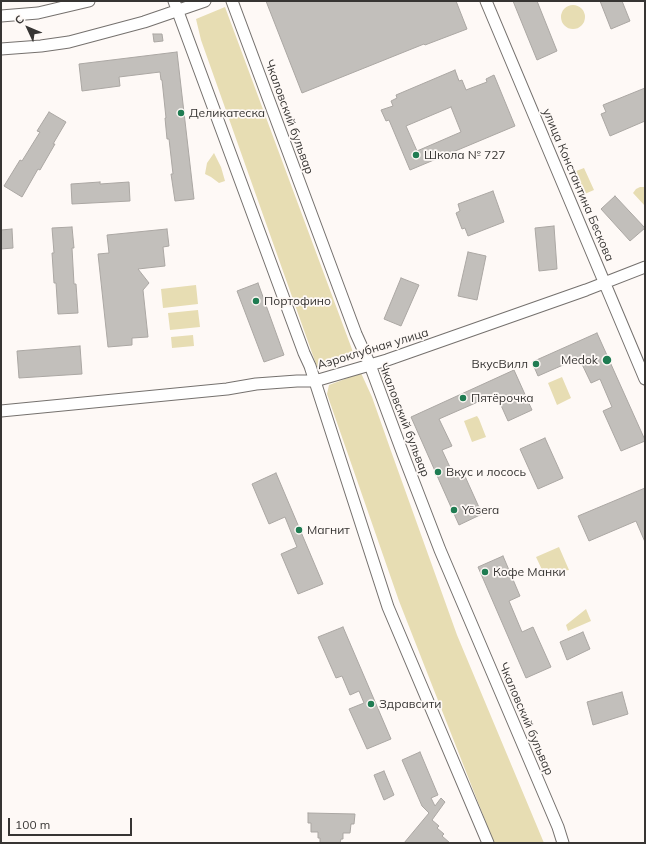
<!DOCTYPE html>
<meta charset="utf-8">
<style>
body{margin:0}
#map{position:relative;width:646px;height:844px;overflow:hidden;background:#fef9f6;font-family:Mulish,sans-serif}
canvas{display:block}
.frame{position:absolute;inset:0;border:2px solid #373533;pointer-events:none}
.north{position:absolute;left:8px;top:8px;width:40px;height:40px;-webkit-text-stroke:3px #fef9f6;paint-order:stroke;rotate:314deg;font-size:11px;font-weight:700;line-height:16px;text-align:center;color:#373533}
.north::after{content:'';display:block;margin:auto;width:14px;height:18px;background:#373533;clip-path:polygon(50% 0,100% 100%,50% 72%,0 100%)}
.scale{position:absolute;left:8px;top:818px;width:124px;height:18px;box-sizing:border-box;border:2px solid #373533;border-top:0;padding-left:5px;font-size:12px;line-height:14px;white-space:nowrap;color:#373533;-webkit-text-stroke:3px #fef9f6;paint-order:stroke}
</style>
<div id="map">
<canvas width="646" height="844"></canvas>
<div class="frame"></div>
<div class="north">С</div>
<div class="scale">100 m</div>
</div>
<script>
const c = document.querySelector('canvas').getContext('2d');
c.lineJoin = 'round';
function fillPath(path, color) { c.fillStyle = color; c.fill(path, 'evenodd'); }
const toPath = rows => new Path2D(rows.map(r => 'M' + r).join(''));
function strokePath(path, color, width, dash) { c.strokeStyle = color; c.lineWidth = width; c.lineCap = dash ? 'butt' : 'round'; c.setLineDash(dash || []); c.stroke(path); }
function drawText(font, color, halo, rows, align = 'center') {
  c.font = font + ' Mulish,sans-serif'; c.lineWidth = 3.5; c.setLineDash([]); c.textBaseline = 'middle'; c.strokeStyle = halo; c.fillStyle = color; for (const [text, x, y, turn = 0] of rows) {
    c.save(); c.translate(x, y); c.rotate((+turn || 0) * Math.PI / 180); c.textAlign = isNaN(turn) ? turn : align; if (halo) c.strokeText(text, 0, 0); c.fillText(text, 0, 0); c.restore();
  }
}
fillPath(toPath([
 '561 17a12 12 0 1 1 24 0a12 12 0 1 1-24 0Z',
 [225,7,353,352,352,355,349,360,322,367,317,367,201,40,196,19],
 [214,153,221,167,225,181,219,183,211,177,205,174,207,163],
 [584,168,594,190,580,196,571,173],
 [640,187,645,187,645,206,633,193,636,189],
 [196,285,198,304,163,308,161,289],
 [198,310,200,327,170,330,168,313],
 [193,335,194,346,172,348,171,337],
 [361,373,372,397,391,451,457,635,544,843,494,843,399,601,327,394,329,385],
 [562,377,571,398,557,405,548,383],
 [477,416,479,419,486,437,472,442,464,421],
 [559,547,569,570,544,574,536,557],
 [586,609,591,621,568,631,566,625]
]), '#e7ddb3');
const building = toPath([
 [266,1,456,1,467,29,425,45,424,44,302,93,266,1],
 [513,1,537,1,557,51,537,60,513,1],
 [600,1,622,1,630,21,611,29,600,1],
 [153,34,162,34,163,41,154,42,153,34],
 [177,52,194,199,175,201,171,174,173,174,169,139,167,139,165,118,166,118,162,80,161,80,160,72,119,77,120,86,82,91,79,64,177,52],
 [455,70,459,81,462,80,466,90,487,82,486,79,494,75,515,126,410,170,389,120,386,121,381,110,393,106,391,101,397,98,396,95,455,70],
 [451,107,461,132,417,151,406,126,451,107],
 [645,88,645,121,610,136,601,114,606,112,603,105,645,88],
 [49,112,66,122,53,144,55,144,40,170,38,169,22,197,4,186,20,160,22,161,40,132,37,131,49,112],
 [100,182,100,184,129,182,130,201,72,204,71,184,100,182],
 [493,191,504,222,468,236,465,228,462,229,456,213,460,211,458,204,493,191],
 [615,196,645,228,630,241,601,209,615,196],
 [554,226,557,269,539,271,535,228,554,226],
 [72,227,74,248,72,248,74,284,76,284,78,313,58,314,56,283,54,283,52,253,54,253,52,228,72,227],
 [12,229,13,248,1,249,1,230,12,229],
 [167,229,169,246,163,247,165,266,138,269,149,283,143,290,148,337,132,338,132,345,108,347,98,254,109,253,107,235,167,229],
 [468,252,486,256,477,300,458,296,468,252],
 [401,278,419,285,401,326,384,319,401,278],
 [258,283,284,355,264,362,237,291,258,283],
 [597,333,645,440,645,441,621,451,603,411,612,407,600,379,591,383,579,358,538,376,532,362,597,333],
 [80,346,82,374,19,378,17,351,80,346],
 [514,370,532,410,508,421,496,394,439,419,452,446,442,450,455,478,464,474,482,514,459,525,411,417,514,370],
 [545,438,563,478,538,489,520,449,545,438],
 [276,473,323,584,298,594,281,554,297,547,285,517,269,524,252,484,276,473],
 [645,488,645,542,636,521,589,541,578,516,645,488],
 [503,556,520,596,509,601,522,632,533,627,551,667,526,678,478,567,503,556],
 [343,627,391,739,367,749,349,709,364,703,359,691,350,695,342,676,336,678,318,637,343,627],
 [583,632,590,649,567,660,560,642,583,632],
 [622,692,628,714,593,725,587,702,622,692],
 [420,752,438,795,431,798,435,806,441,798,445,802,432,820,439,826,437,828,444,834,442,836,450,843,404,843,429,813,422,806,402,760,420,752],
 [384,771,394,795,384,800,374,775,384,771],
 [308,813,355,814,354,824,351,824,350,833,343,833,343,839,341,839,340,843,320,843,320,838,318,838,318,832,311,832,311,823,308,823,308,813]
]);
fillPath(building, '#c2bfbb');
strokePath(building, '#aba7a3', 1);
const minor = toPath([
 [174,1,304,353,310,366,388,607,488,843],
 [232,1,356,334,370,365,403,454,440,550,558,827,563,843],
 [486,1,645,379],
 [1,16,38,13,89,1],
 [1,49,41,46,69,42,144,22,205,1],
 [1,411,227,389,256,384,297,381,315,381,387,360,586,290,645,267]
]);
strokePath(minor, '#75716e', 13);
strokePath(minor, '#fff', 11);
for (const [x, y, r, color] of [
 [181,113,4,"#1f7c52"],
 [416,155,4,"#1f7c52"],
 [256,301,4,"#1f7c52"],
 [607,360,5,"#1f7c52"],
 [536,364,4,"#1f7c52"],
 [463,398,4,"#1f7c52"],
 [438,472,4,"#1f7c52"],
 [454,510,4,"#1f7c52"],
 [299,530,4,"#1f7c52"],
 [485,572,4,"#1f7c52"],
 [371,704,4,"#1f7c52"]
]) { const dot = new Path2D(); dot.arc(x, y, r, 0, 2 * Math.PI); c.fillStyle = color; c.fill(dot); strokePath(dot, '#fef9f6', 1.5); }
drawText('12px', '#373533', '#fef9f6', [
 ["Деликатеска",189,113],
 ["Школа № 727",424,155],
 ["Портофино",264,301],
 ["Medok",598,360,"right"],
 ["ВкусВилл",528,364,"right"],
 ["Пятёрочка",471,398],
 ["Вкус и лосось",446,472],
 ["Yōsera",462,510],
 ["Магнит",307,530],
 ["Кофе Манки",493,572],
 ["Здравсити",379,704]
], 'left');
drawText('12px', '#373533', '#fef9f6', [
 ["Чкаловский бульвар",289,117,70],
 ["улица Константина Бескова",578,185,67],
 ["Аэроклубная улица",373,349,-17],
 ["Чкаловский бульвар",404,420,69],
 ["Чкаловский бульвар",526,719,67]
]);
</script>
